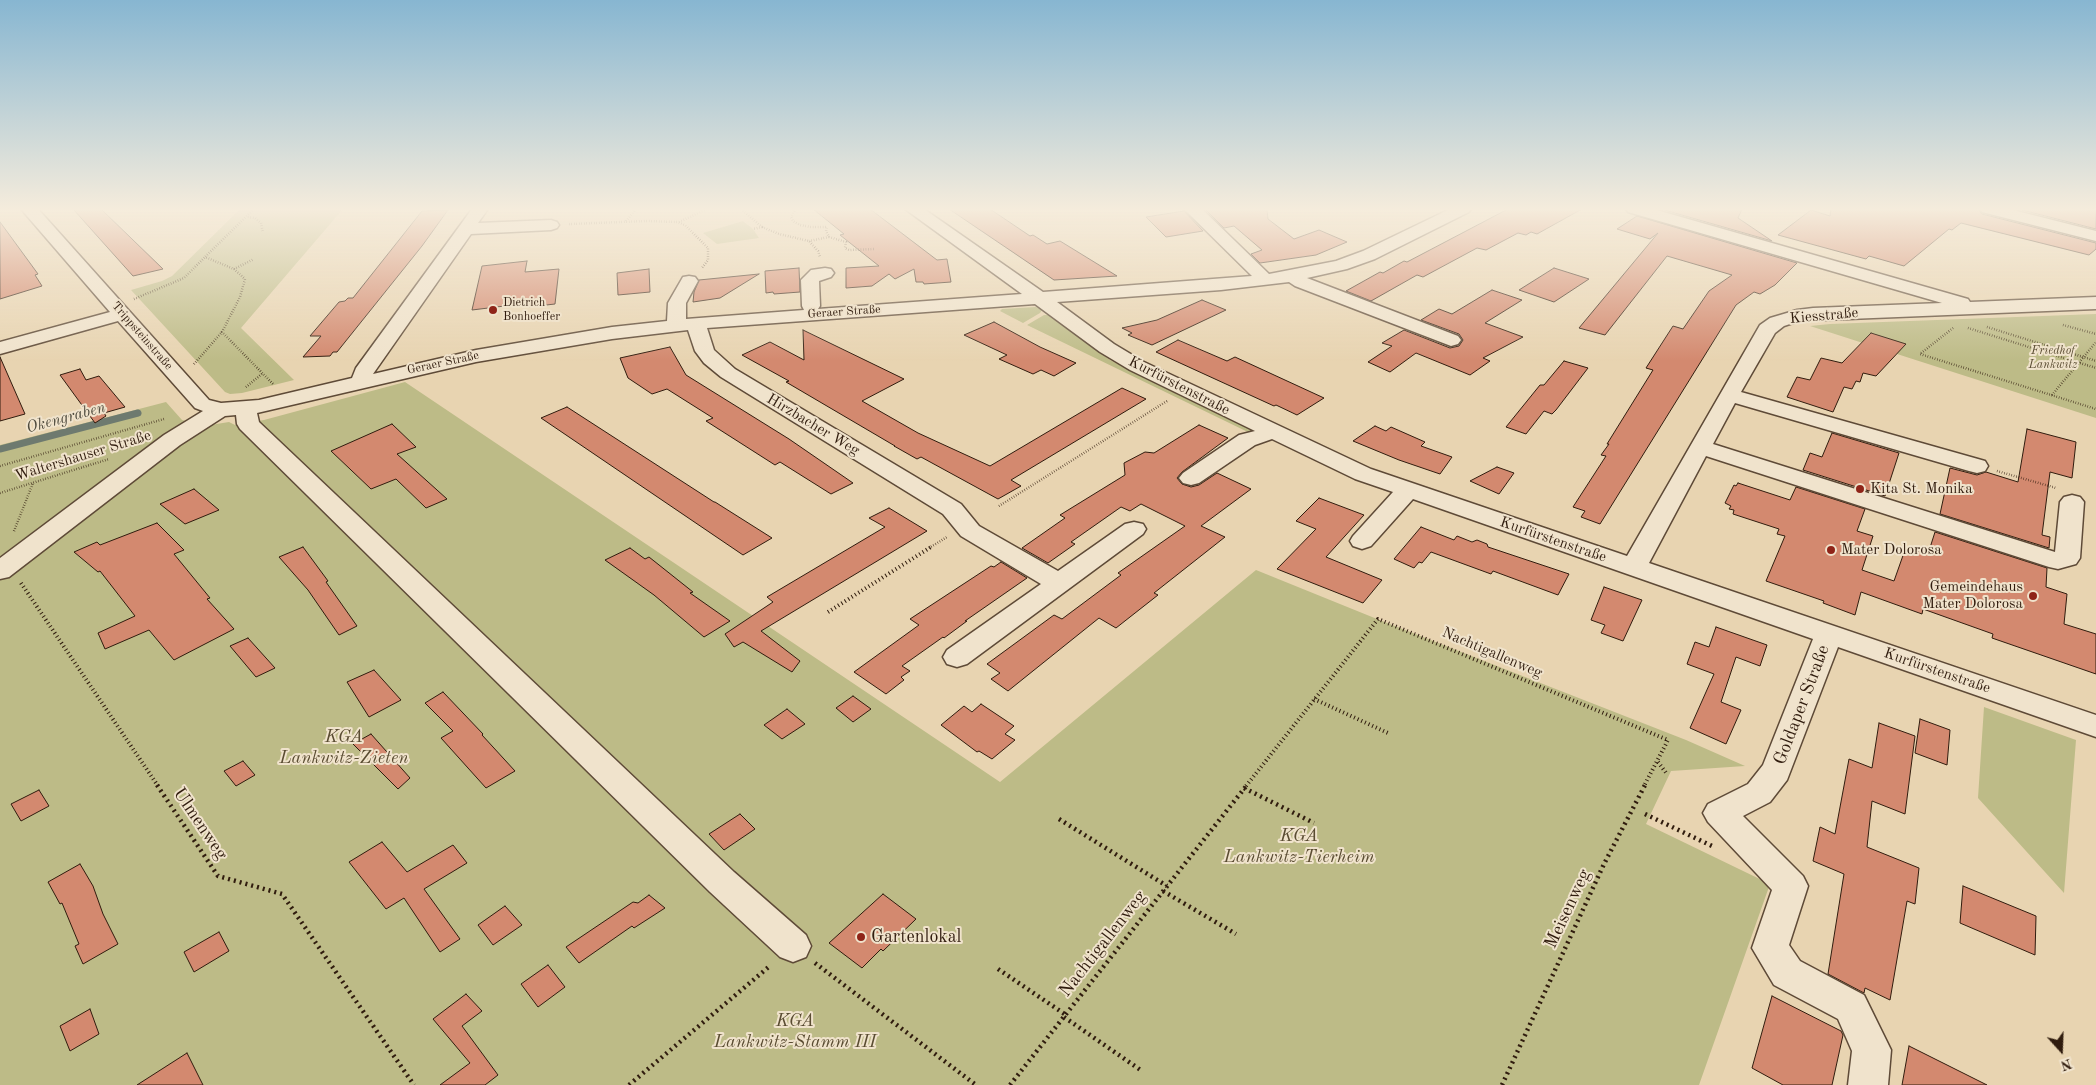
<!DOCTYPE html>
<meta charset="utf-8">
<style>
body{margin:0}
#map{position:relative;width:2096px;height:1085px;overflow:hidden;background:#e8d4b1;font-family:"Old Standard TT",serif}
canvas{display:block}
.north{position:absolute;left:2036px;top:1025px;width:50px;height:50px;-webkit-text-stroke:4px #f0e3cc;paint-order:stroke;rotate:160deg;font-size:14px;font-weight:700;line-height:20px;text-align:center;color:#301c0e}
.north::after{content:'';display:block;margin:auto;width:18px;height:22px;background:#301c0e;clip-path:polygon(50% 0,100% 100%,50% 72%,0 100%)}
</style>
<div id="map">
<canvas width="2096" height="1085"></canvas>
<div class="north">N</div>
</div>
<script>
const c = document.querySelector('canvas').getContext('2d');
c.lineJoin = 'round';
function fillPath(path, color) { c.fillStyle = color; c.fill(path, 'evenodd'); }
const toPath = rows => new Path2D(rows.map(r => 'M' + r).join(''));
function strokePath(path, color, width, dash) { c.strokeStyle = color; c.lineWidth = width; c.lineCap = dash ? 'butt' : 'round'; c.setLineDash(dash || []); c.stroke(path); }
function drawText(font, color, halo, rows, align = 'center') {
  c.font = font + ' "Old Standard TT",serif'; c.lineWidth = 4; c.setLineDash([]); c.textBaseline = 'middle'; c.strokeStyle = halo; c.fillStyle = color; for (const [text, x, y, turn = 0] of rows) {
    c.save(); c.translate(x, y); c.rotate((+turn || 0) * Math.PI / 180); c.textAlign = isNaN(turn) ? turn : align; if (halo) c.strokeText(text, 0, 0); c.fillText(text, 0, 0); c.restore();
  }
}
fillPath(toPath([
 [240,209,343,209,241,328,294,380,242,393,230,394,225,392,131,290,162,281,172,276],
 [743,221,753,229,759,238,717,244,703,233],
 [1036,307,1042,310,1040,313,1023,323,1000,311,1002,309],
 [2096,314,2096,418,1810,326,1830,324],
 [1044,315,1048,315,1110,360,1140,376,1255,432,1252,434,1027,325],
 [405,382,1000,782,1256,570,1377,619,1686,740,1745,766,1671,771,1646,824,1770,884,1699,1085,0,1085,0,445,166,402,182,420,191,422,198,427,229,422,235,425,264,420],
 [1984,707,2076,740,2064,893,1978,798]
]), '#bdbb87');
strokePath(toPath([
 [0,449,138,413]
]), '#6e7a6f', 7);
const building = toPath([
 [73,209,101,209,163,269,133,276,73,209],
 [813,209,870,209,937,260,947,259,951,282,924,284,923,282,916,282,914,269,895,279,889,274,872,286,846,288,846,268,879,266,840,235,844,234,813,209],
 [949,209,990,209,1030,236,1033,235,1047,244,1060,241,1117,276,1054,280,949,209],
 [1205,209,1267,209,1268,219,1294,239,1319,230,1347,242,1316,255,1260,263,1251,254,1262,250,1234,226,1224,228,1205,209],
 [1508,209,1582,209,1537,234,1531,232,1526,235,1518,233,1486,250,1477,248,1423,277,1417,275,1371,301,1346,291,1380,272,1383,273,1404,261,1407,262,1508,209],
 [1661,209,1742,209,1738,218,1772,241,1661,209],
 [1831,209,1978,209,1982,214,2096,243,2096,249,2089,255,1961,223,1952,230,1949,229,1904,266,1869,256,1866,259,1778,235,1811,210,1830,216,1831,209],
 [2018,209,2096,209,2096,229,2018,209],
 [448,210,422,246,337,352,333,352,330,356,303,357,321,336,310,336,339,302,345,301,348,298,353,298,422,211,448,210],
 [1184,211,1203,231,1166,237,1146,217,1184,211],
 [1637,216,1797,263,1775,285,1760,294,1754,292,1736,305,1600,524,1581,517,1585,511,1573,507,1606,456,1601,455,1609,444,1607,444,1653,370,1646,368,1673,326,1683,329,1709,291,1732,275,1667,256,1605,335,1579,328,1658,233,1650,239,1617,229,1637,216],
 [0,222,38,274,35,275,42,286,0,299,0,222],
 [527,261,525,272,559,269,555,304,529,307,529,303,472,310,482,266,527,261],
 [799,268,800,292,774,294,773,292,766,293,765,271,799,268],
 [1554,268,1589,279,1554,302,1519,290,1554,268],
 [649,269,650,292,618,295,617,273,649,269],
 [759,274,720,298,693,302,694,292,699,280,759,274],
 [1492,290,1522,300,1485,323,1523,337,1483,358,1490,361,1470,375,1416,353,1390,372,1368,362,1392,346,1382,343,1404,330,1450,348,1459,346,1463,340,1459,334,1421,320,1439,309,1452,314,1492,290],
 [1202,300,1226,310,1152,345,1128,335,1132,333,1122,328,1157,320,1202,300],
 [994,322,1040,347,1076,363,1054,376,1041,370,1033,374,999,359,1007,355,964,335,994,322],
 [803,330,904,379,862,401,918,433,990,466,1122,388,1146,399,1011,480,1021,486,998,499,921,457,917,459,894,446,895,446,786,382,789,381,742,355,770,342,804,360,803,330],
 [1871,333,1906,344,1876,376,1863,373,1860,382,1856,381,1852,389,1844,387,1833,412,1787,397,1797,377,1810,380,1821,358,1842,363,1871,333],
 [1178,340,1227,361,1235,357,1324,398,1297,415,1276,405,1274,406,1156,352,1178,340],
 [670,347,686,375,789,439,853,483,831,494,780,462,775,465,706,421,713,418,667,389,652,394,628,378,620,358,670,347],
 [0,357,25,414,0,421,0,357],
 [1564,361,1588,368,1556,410,1552,414,1544,411,1526,434,1506,427,1540,385,1544,385,1564,361],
 [80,369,86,380,99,376,125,407,104,413,106,416,95,423,60,375,80,369],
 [567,407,714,502,715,502,772,538,743,555,541,418,567,407],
 [392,424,416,447,397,454,447,499,426,508,396,479,371,489,331,451,392,424],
 [1199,425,1228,438,1182,472,1177,478,1182,484,1191,487,1199,485,1217,473,1251,489,1201,526,1225,537,1154,593,1158,595,1116,628,1099,618,1008,691,991,679,1000,673,987,664,1054,615,1062,619,1121,575,1118,573,1185,526,1141,504,1130,511,1121,507,1071,542,1075,544,1048,563,1022,548,1065,518,1060,515,1125,475,1124,463,1145,452,1154,453,1199,425],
 [1375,426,1386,431,1391,427,1425,442,1421,446,1452,457,1440,474,1399,460,1353,441,1375,426],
 [2027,429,2076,442,2072,478,2050,472,2042,535,2050,537,2049,548,1940,514,1950,468,1977,475,1986,472,2018,482,2027,429],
 [1832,433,1899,453,1885,496,1803,470,1810,453,1822,457,1832,433],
 [1497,467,1514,473,1499,494,1470,481,1497,467],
 [1738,483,1790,500,1796,487,1865,509,1857,531,1873,536,1862,570,1894,581,1906,547,1928,554,1935,532,2047,568,2046,587,2067,594,2064,624,2096,634,2096,674,1992,638,1993,634,1923,609,1922,614,1861,592,1855,615,1823,603,1824,601,1766,581,1785,536,1777,534,1779,529,1733,514,1734,510,1729,509,1731,506,1725,503,1734,485,1736,486,1738,483],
 [194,489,219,510,185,524,160,504,194,489],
 [1319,498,1364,515,1326,557,1382,580,1363,603,1277,569,1316,529,1296,521,1319,498],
 [889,508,927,531,761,631,800,661,792,672,743,642,734,647,725,634,773,602,767,597,885,527,869,518,889,508],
 [157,523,184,550,174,554,210,598,207,599,234,629,174,660,149,630,105,649,98,633,135,616,100,571,98,572,74,552,97,542,100,545,157,523],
 [1421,527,1454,540,1457,536,1472,542,1477,540,1487,544,1488,547,1569,574,1558,595,1493,571,1491,574,1431,552,1422,563,1419,562,1414,568,1394,559,1421,527],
 [303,547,328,581,326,582,357,626,339,635,308,590,279,557,303,547],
 [630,548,645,559,649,557,693,592,690,593,730,621,704,637,654,595,605,560,630,548],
 [1001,562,1027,578,965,621,967,621,944,638,943,637,902,666,910,671,901,677,904,680,886,694,854,672,919,625,910,619,991,566,994,567,1001,562],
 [1604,587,1642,600,1623,641,1601,633,1605,625,1591,620,1604,587],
 [1716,627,1767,645,1760,666,1736,657,1721,702,1741,710,1726,744,1690,728,1714,674,1687,664,1695,642,1709,647,1716,627],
 [248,638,275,668,256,677,230,646,248,638],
 [374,670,401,700,369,717,347,682,374,670],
 [443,692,483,734,482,735,515,771,486,788,441,738,453,731,425,703,443,692],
 [853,696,871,709,853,722,836,708,853,696],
 [981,704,1014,726,1005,734,1015,740,992,759,979,751,977,752,941,725,964,706,972,712,981,704],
 [787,709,805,724,782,739,764,725,787,709],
 [1920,719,1950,730,1947,765,1915,753,1920,719],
 [1879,723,1915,736,1905,814,1872,801,1867,847,1919,868,1915,904,1907,901,1890,1000,1865,988,1864,993,1828,974,1844,874,1813,861,1820,827,1835,834,1849,759,1872,768,1879,723],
 [371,734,410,778,398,789,353,744,371,734],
 [243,761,255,775,236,786,224,771,243,761],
 [39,790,49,806,21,821,11,804,39,790],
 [740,814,755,829,724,850,709,834,740,814],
 [382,842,407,872,453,845,467,863,424,889,460,939,440,952,404,898,386,909,349,862,382,842],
 [80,864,93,886,103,914,118,944,83,964,75,946,79,944,62,903,60,904,48,882,80,864],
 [1963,886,2036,916,2035,955,1960,923,1963,886],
 [883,894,916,919,883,951,881,949,862,968,829,943,883,894],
 [649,895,665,908,634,928,632,926,579,963,566,947,633,902,638,903,649,895],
 [505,906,522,925,493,945,478,925,505,906],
 [219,932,229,951,194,972,184,952,219,932],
 [548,965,565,987,538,1007,521,984,548,965],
 [466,994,482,1011,462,1026,498,1075,485,1085,440,1085,470,1063,433,1019,466,994],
 [1772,996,1841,1031,1843,1035,1832,1085,1783,1085,1752,1068,1772,996],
 [90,1009,99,1034,70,1051,60,1026,90,1009],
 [1909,1046,1987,1085,1902,1085,1909,1046],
 [187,1053,203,1085,137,1085,187,1053]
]);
fillPath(building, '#d3896f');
strokePath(building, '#301c0e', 1);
const minor = toPath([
 [21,209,38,209,209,400,221,403,259,400,352,378,356,368,472,209,488,209,478,223,551,220,557,222,559,225,557,228,551,230,471,234,373,374,476,350,612,327,667,321,668,303,683,277,689,276,695,277,698,281,686,303,686,319,804,310,802,306,801,280,811,270,825,268,831,269,834,273,831,277,819,281,820,306,818,309,1022,294,905,209,924,209,1043,292,1252,276,1184,209,1202,209,1269,274,1336,261,1363,251,1450,209,1471,209,1469,212,1375,259,1347,269,1307,278,1458,336,1461,340,1458,344,1451,346,1295,286,1289,282,1221,290,1057,302,1114,344,1144,362,1371,469,1627,556,1760,325,1770,318,1797,310,1813,308,1942,303,1628,212,1626,209,1653,209,1968,299,1970,302,2096,297,2096,309,1799,321,1784,326,1775,333,1741,392,1985,461,1988,466,1985,471,1977,473,1969,471,1735,403,1713,444,2055,552,2060,502,2064,497,2072,495,2080,497,2084,502,2080,558,2076,564,2058,569,2049,567,1706,456,1649,563,2096,715,2096,737,1838,647,1787,780,1770,802,1743,816,1803,876,1808,886,1789,945,1800,961,1864,995,1891,1050,1888,1085,1848,1085,1852,1051,1838,1019,1774,985,1752,948,1772,890,1708,822,1703,813,1708,804,1748,784,1763,765,1813,639,1413,499,1371,546,1362,549,1353,546,1350,541,1353,536,1393,492,1355,479,1272,439,1255,445,1199,483,1191,485,1183,483,1179,478,1183,473,1239,435,1255,431,1130,370,1100,352,1035,304,707,328,714,350,735,369,961,504,979,526,1058,571,1125,524,1134,522,1143,524,1146,529,1143,534,967,664,957,667,947,664,943,657,947,650,1041,584,961,536,943,514,721,377,704,363,695,351,688,330,612,339,476,362,257,413,259,422,734,872,806,935,811,946,806,957,793,962,780,957,710,892,240,429,237,424,236,415,225,416,180,445,9,577,0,579,0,558,164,435,203,411,195,408,118,321,0,354,0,342,110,312,21,209],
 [1980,209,2009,209,2096,231,2096,241,1982,212,1980,209]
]);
strokePath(minor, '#5e4a37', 3);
strokePath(toPath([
 [254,209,205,257,234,269,245,279,240,297,222,332,273,384],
 [741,209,762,227,753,229],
 [796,209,791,217,793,221,800,225,811,227,827,227,826,231,829,237,809,241],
 [248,217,255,218,261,223,263,233],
 [626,221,636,209],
 [679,222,707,209],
 [569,224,646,221,678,222,685,225,708,248,708,260,702,268],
 [762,227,779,234,809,241,818,251,820,257],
 [829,237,846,242,845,248,849,250,874,249],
 [234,269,254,259],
 [134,299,184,278,205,257],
 [2063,325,2096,334],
 [1987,327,2096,361],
 [1953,328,1920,354,2096,409],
 [1968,328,2096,368],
 [194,364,222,332],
 [246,387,263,373],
 [2052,395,2096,342],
 [0,466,164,419],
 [1997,471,2056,488],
 [0,493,109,459],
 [999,506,1167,401],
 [14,531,33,483],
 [929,548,947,537]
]), '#301c0e', 2.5, [0.5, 2]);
strokePath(toPath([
 [21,583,158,786],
 [828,612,931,547],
 [1314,699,1388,733],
 [1658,762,1667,774],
 [1246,786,1378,619,1668,740,1644,786]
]), '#301c0e', 4, [1, 3]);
strokePath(toPath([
 [157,785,218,876,282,894,414,1085],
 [1244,788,1314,823],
 [1645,814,1712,846],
 [1059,819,1167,886],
 [1163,891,1236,934],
 [815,963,976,1085],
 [998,969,1066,1015],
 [1064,1017,1142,1071],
 [629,1085,771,965],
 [1010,1085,1247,785],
 [1502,1085,1604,864,1645,785]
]), '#301c0e', 4.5, [2, 4]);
fillPath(minor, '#f0e3cc');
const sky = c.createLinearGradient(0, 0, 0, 361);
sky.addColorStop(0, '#87b6d1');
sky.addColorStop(0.58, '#f5ecdc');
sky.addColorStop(1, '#f5ecdc00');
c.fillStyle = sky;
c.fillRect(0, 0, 2096, 361);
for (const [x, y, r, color] of [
 [493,310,5,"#8f2418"],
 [1860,489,5,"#8f2418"],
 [1831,550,5,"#8f2418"],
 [2033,596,5,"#8f2418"],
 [861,937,5,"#8f2418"]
]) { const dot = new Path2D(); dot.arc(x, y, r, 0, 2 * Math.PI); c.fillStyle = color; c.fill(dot); strokePath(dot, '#f0e3cc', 2); }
drawText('12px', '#301c0e', '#f0e3cc', [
 ["Dietrich",503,303],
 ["Bonhoeffer",503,317]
], 'left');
drawText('12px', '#301c0e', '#f0e3cc', [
 ["Geraer Straße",844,312,-4],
 ["Trippsteinstraße",142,336,49],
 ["Geraer Straße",443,363,-12]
]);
drawText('italic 12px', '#5a4c32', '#f0e3cc', [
 ["Friedhof",2053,351],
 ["Lankwitz",2053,365]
]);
drawText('15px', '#301c0e', '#f0e3cc', [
 ["Kiesstraße",1824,316,-5],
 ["Kurfürstenstraße",1179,386,27],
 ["Hirzbacher Weg",813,425,31],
 ["Waltershauser Straße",83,456,-17],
 ["Kurfürstenstraße",1553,540,19],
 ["Nachtigallenweg",1492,653,23],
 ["Kurfürstenstraße",1937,671,19]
]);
drawText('15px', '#301c0e', '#f0e3cc', [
 ["Kita St. Monika",1870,489],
 ["Mater Dolorosa",1841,550],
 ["Gemeindehaus",2023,587,"right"],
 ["Mater Dolorosa",2023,604,"right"]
], 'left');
drawText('italic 16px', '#4f4b3e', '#f0e3cc', [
 ["Okengraben",66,418,-15]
]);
drawText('18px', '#301c0e', '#f0e3cc', [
 ["Goldaper Straße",1802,705,-69],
 ["Ulmenweg",200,824,56],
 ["Meisenweg",1568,909,-65],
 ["Nachtigallenweg",1103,944,-52]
]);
drawText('italic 18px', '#5a4c32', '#f0e3cc', [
 ["KGA",344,737],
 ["Lankwitz-Zieten",344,758],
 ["KGA",1299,836],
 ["Lankwitz-Tierheim",1299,857],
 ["KGA",795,1021],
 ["Lankwitz-Stamm III",795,1042]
]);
drawText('18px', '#301c0e', '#f0e3cc', [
 ["Gartenlokal",871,937]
], 'left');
</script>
